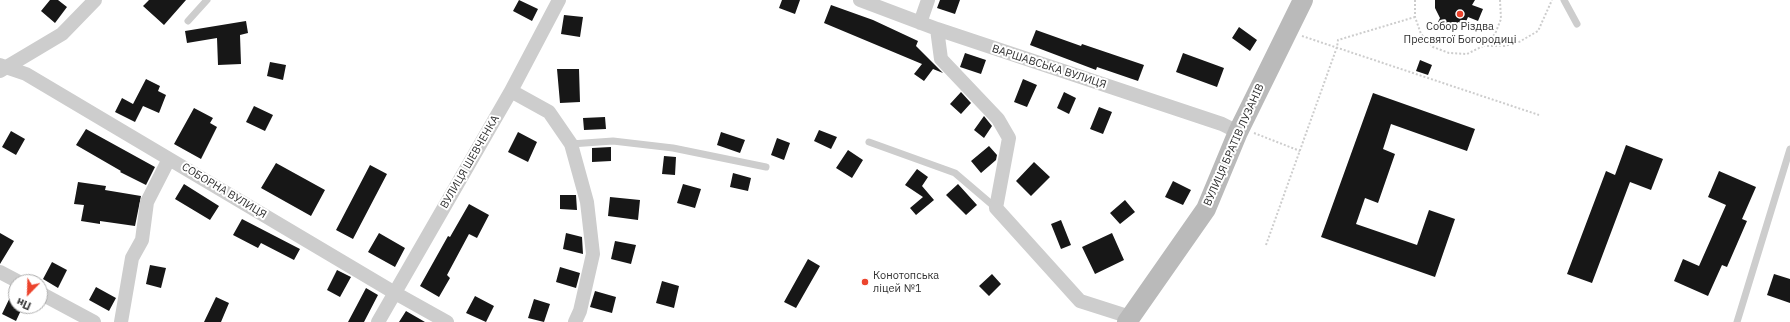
<!DOCTYPE html>
<meta charset="utf-8">
<style>
body{margin:0}
#map{position:relative;width:1790px;height:322px;overflow:hidden;background:#fff;font-family:"IBM Plex Sans",sans-serif}
canvas{display:block}
.north{position:absolute;left:8px;top:274px;width:40px;height:40px;box-sizing:border-box;background:#fff;border:1px solid #acacac;border-radius:50%;rotate:203deg;font-size:11px;font-weight:700;line-height:16px;text-align:center;color:#303030}
.north::after{content:'';display:block;margin:auto;width:14px;height:18px;background:#ec442d;clip-path:polygon(50% 0,100% 100%,50% 72%,0 100%)}
</style>
<div id="map">
<canvas width="1790" height="322"></canvas>
<div class="north">Пн</div>
</div>
<script>
const c = document.querySelector('canvas').getContext('2d');
c.lineJoin = 'round';
function fillPath(path, color) { c.fillStyle = color; c.fill(path, 'evenodd'); }
const toPath = rows => new Path2D(rows.map(r => 'M' + r).join(''));
function strokePath(path, color, width, dash) { c.strokeStyle = color; c.lineWidth = width; c.lineCap = dash ? 'butt' : 'round'; c.setLineDash(dash || []); c.stroke(path); }
function drawText(font, color, halo, rows, align = 'center') {
  c.font = font + ' "IBM Plex Sans",sans-serif'; c.lineWidth = 4; c.setLineDash([]); c.textBaseline = 'middle'; c.strokeStyle = halo; c.fillStyle = color; for (const [text, x, y, turn = 0] of rows) {
    c.save(); c.translate(x, y); c.rotate((+turn || 0) * Math.PI / 180); c.textAlign = isNaN(turn) ? turn : align; if (halo) c.strokeText(text, 0, 0); c.fillText(text, 0, 0); c.restore();
  }
}
fillPath(toPath([
 [50,0,58,0,67,7,55,23,41,11],
 [149,0,186,0,164,25,143,6],
 [519,0,538,9,532,21,513,11],
 [782,0,800,0,795,14,779,8],
 [940,0,960,0,955,14,937,8],
 [1435,0,1475,0,1472,5,1483,9,1478,21,1468,17,1465,24,1458,22,1455,28,1438,22,1440,18,1435,8],
 [831,5,873,20,918,41,916,46,943,73,933,69,924,81,914,74,922,64,824,23],
 [564,15,583,17,580,37,561,34],
 [246,21,248,33,240,35,241,64,218,65,217,38,187,43,185,31],
 [1239,27,1257,40,1250,51,1232,38],
 [1036,30,1081,46,1082,44,1144,65,1138,81,1097,67,1096,70,1030,45],
 [965,53,986,60,981,74,960,67],
 [1183,53,1224,68,1217,87,1176,72],
 [1420,60,1432,65,1428,75,1416,71],
 [270,62,286,65,283,80,267,76],
 [557,69,579,69,580,102,560,103],
 [146,79,160,86,158,91,166,95,159,113,143,106,135,122,115,112,122,98,133,104],
 [1023,79,1037,85,1027,107,1014,102],
 [961,92,971,103,961,114,950,104],
 [1064,92,1076,98,1069,114,1057,108],
 [1373,93,1475,129,1467,151,1391,124,1383,149,1395,154,1378,203,1365,198,1356,224,1417,245,1429,210,1455,219,1435,277,1321,237],
 [254,106,273,115,265,131,246,122],
 [1099,107,1112,112,1103,134,1090,129],
 [194,108,213,118,210,123,217,127,201,159,174,144],
 [984,116,992,126,984,138,974,130],
 [605,117,606,129,584,130,583,118],
 [86,129,155,167,146,185,120,172,121,171,76,145],
 [819,130,837,137,831,149,814,141],
 [11,131,25,139,16,155,2,147],
 [518,132,537,142,528,162,508,152],
 [721,132,745,140,740,153,717,145],
 [777,138,790,143,784,160,771,155],
 [1626,145,1663,159,1651,190,1630,182,1592,283,1567,274,1606,171,1615,175],
 [989,146,997,155,996,160,981,173,971,161],
 [611,147,611,161,592,162,592,148],
 [848,150,863,160,852,178,836,168],
 [664,156,676,157,675,175,662,174],
 [1034,162,1050,177,1031,196,1016,181],
 [276,163,325,190,311,216,261,188],
 [370,165,387,174,353,239,336,230],
 [917,169,928,177,922,186,934,200,916,215,910,208,923,197,905,185],
 [1719,171,1756,187,1742,219,1747,221,1727,267,1722,265,1708,296,1674,281,1683,259,1699,266,1726,205,1708,197],
 [733,173,751,178,748,191,730,187],
 [1173,181,1191,190,1183,205,1165,197],
 [78,182,106,186,105,190,141,196,135,226,100,221,100,224,81,221,84,205,74,204],
 [184,184,219,206,210,220,175,199],
 [683,184,701,189,695,208,677,203],
 [958,184,977,205,966,215,946,195],
 [560,195,576,195,577,210,560,209],
 [610,197,640,200,638,220,608,216],
 [1125,200,1135,212,1120,224,1110,213],
 [469,204,489,215,477,238,469,234,447,275,450,278,439,297,420,286,448,236,450,237],
 [242,219,300,249,294,260,261,243,258,248,233,235],
 [1061,220,1071,245,1061,249,1051,224],
 [0,233,14,241,0,264],
 [379,233,405,248,395,267,368,252],
 [566,233,582,237,583,254,563,249],
 [1112,233,1124,260,1095,274,1082,247],
 [615,241,636,245,631,264,611,259],
 [808,259,820,266,796,308,784,302],
 [52,262,67,270,58,288,43,279],
 [150,265,166,268,161,288,146,284],
 [560,267,580,273,576,288,556,282],
 [337,270,351,277,340,297,327,290],
 [992,274,1001,284,989,296,979,286],
 [1774,274,1790,279,1790,303,1767,295],
 [662,281,679,286,674,308,656,303],
 [96,287,116,298,109,311,89,300],
 [366,288,378,295,364,322,348,322],
 [14,289,16,290,16,306,23,306,16,321,2,314],
 [595,291,616,297,612,313,590,307],
 [475,296,494,306,486,322,466,313],
 [216,297,229,303,221,322,204,322],
 [534,299,550,304,544,322,528,318],
 [406,311,425,322,399,322]
]), '#171717');
strokePath(toPath([
 [1415,0,1415,17,1421,34,1433,47,1449,53,1467,54,1483,46,1495,34,1501,19,1500,0],
 [1302,36,1539,115],
 [1483,46,1504,46,1519,42,1538,31,1552,0],
 [1254,133,1300,151],
 [1266,245,1337,47,1338,40,1415,17]
]), '#cdcdcd', 2, [2, 2]);
strokePath(toPath([
 [1564,0,1577,24],
 [188,21,207,0],
 [869,142,955,173,996,208],
 [571,144,613,141,673,148,766,167],
 [1737,322,1790,149]
]), '#cdcdcd', 7);
strokePath(toPath([
 [860,0,937,29,1222,124,1238,132],
 [920,23,928,0],
 [937,29,941,59,998,119,1009,138,996,208,1080,301,1130,317],
 [0,65,26,74,395,293,447,322],
 [0,71,62,34,95,0],
 [511,91,549,112,571,144,587,202,593,254,580,311,575,322],
 [0,272,19,282],
 [40,293,94,322],
 [121,322,132,258,142,240,147,202,169,159],
 [378,322,511,91,559,0]
]), '#cdcdcd', 14);
strokePath(toPath([
 [1127,322,1206,209,1238,132,1303,0]
]), '#bababa', 20);
for (const [x, y, r, color] of [
 [1460,14,4,"#ec442d"],
 [865,282,4,"#ec442d"]
]) { const dot = new Path2D(); dot.arc(x, y, r, 0, 2 * Math.PI); c.fillStyle = color; c.fill(dot); strokePath(dot, '#fff', 1.5); }
drawText('11px', '#303030', '#fff', [
 ["Собор Різдва",1460,27],
 ["Пресвятої Богородиці",1460,40],
 ["Конотопська",873,276,"left"],
 ["ліцей №1",873,289,"left"]
]);
drawText('11px', '#303030', '#fff', [
 ["ВАРШАВСЬКА ВУЛИЦЯ",1049,67,18],
 ["ВУЛИЦЯ БРАТІВ ЛУЗАНІВ",1234,145,-66],
 ["ВУЛИЦЯ ШЕВЧЕНКА",470,162,-60],
 ["СОБОРНА ВУЛИЦЯ",224,191,31]
]);
</script>
